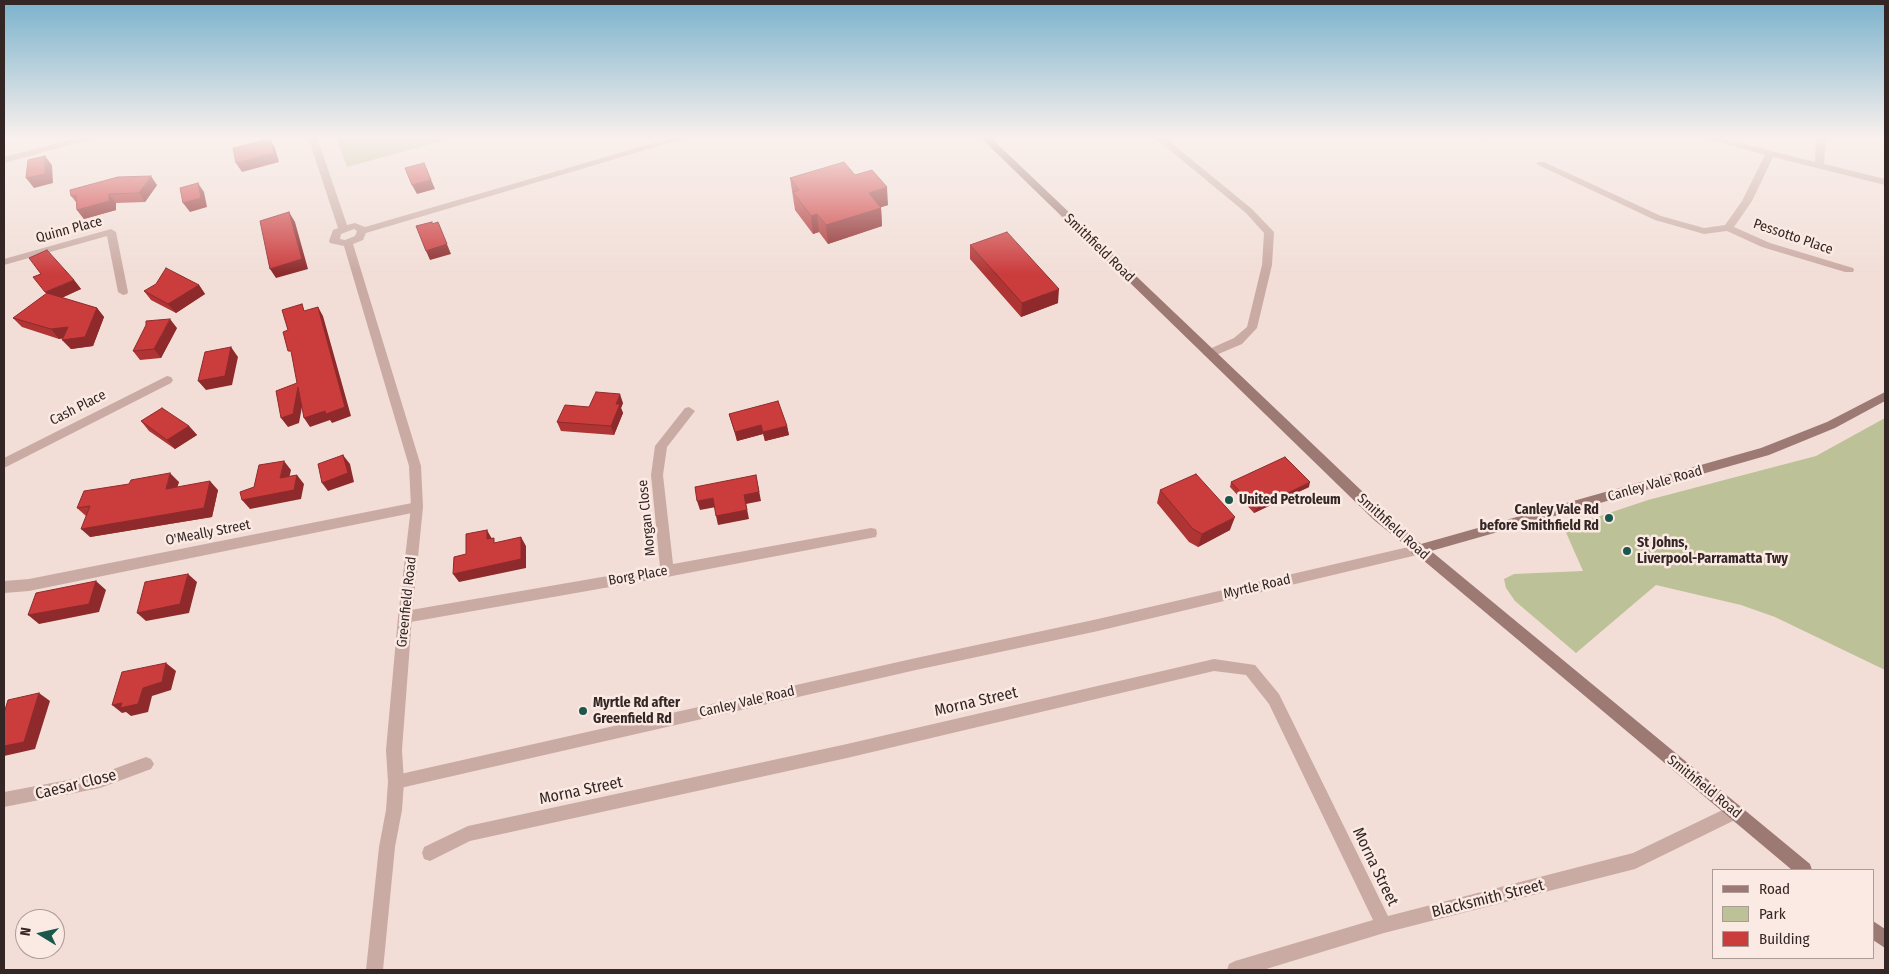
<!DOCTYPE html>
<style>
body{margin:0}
#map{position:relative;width:1889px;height:974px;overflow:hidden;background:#f2ded7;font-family:"Fira Sans Condensed",sans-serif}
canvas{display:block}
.frame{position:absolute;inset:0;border:5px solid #342625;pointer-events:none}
.legend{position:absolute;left:1712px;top:869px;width:162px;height:90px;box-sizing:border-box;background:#faeae3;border:1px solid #ab9c97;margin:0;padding:6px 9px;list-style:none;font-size:15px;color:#342625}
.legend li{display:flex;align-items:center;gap:10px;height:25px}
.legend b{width:25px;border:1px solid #ab9c97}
.north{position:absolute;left:15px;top:909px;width:50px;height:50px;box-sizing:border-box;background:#faeae3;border:1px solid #ab9c97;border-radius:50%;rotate:279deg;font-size:14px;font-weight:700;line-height:20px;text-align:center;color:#342625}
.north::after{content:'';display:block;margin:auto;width:18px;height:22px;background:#1a574c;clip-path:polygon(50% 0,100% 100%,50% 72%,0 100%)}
</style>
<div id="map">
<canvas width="1889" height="974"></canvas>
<div class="frame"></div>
<ul class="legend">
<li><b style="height:6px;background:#9d7974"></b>Road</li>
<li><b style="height:14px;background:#bdc197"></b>Park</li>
<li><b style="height:14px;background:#cb3c3d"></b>Building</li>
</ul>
<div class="north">N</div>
</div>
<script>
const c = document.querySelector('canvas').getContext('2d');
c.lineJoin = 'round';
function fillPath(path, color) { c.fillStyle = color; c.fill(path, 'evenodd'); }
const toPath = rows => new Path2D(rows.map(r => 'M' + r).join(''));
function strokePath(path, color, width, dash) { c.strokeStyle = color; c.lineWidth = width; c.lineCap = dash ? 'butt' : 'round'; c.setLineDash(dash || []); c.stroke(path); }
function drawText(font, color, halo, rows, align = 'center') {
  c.font = font + ' "Fira Sans Condensed",sans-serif'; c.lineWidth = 5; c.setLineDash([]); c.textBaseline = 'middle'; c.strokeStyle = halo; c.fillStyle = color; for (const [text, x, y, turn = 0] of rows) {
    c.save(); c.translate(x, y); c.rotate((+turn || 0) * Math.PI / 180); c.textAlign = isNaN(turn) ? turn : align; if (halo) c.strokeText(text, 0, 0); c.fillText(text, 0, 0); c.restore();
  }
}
fillPath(toPath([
 [336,137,456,137,347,167],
 [1885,418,1885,670,1775,617,1741,605,1656,585,1576,653,1515,601,1506,588,1504,579,1514,574,1583,571,1564,528,1648,500,1816,456]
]), '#bdc197');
fillPath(toPath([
 [1154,137,1164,137,1252,209,1274,232,1272,265,1257,328,1242,344,1209,358,1203,354,1205,351,1234,338,1247,327,1262,265,1264,233,1246,213,1154,137],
 [1479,137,1488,137,1489,138,1484,141,1479,137],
 [1701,137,1717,137,1815,162,1816,137,1826,137,1824,164,1885,179,1885,185,1773,157,1752,201,1734,227,1770,243,1853,268,1854,270,1853,272,1845,272,1762,247,1727,231,1704,234,1655,220,1536,164,1538,162,1544,162,1661,216,1704,228,1725,225,1742,201,1765,155,1701,137],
 [111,229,116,232,128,292,127,294,123,295,118,292,107,236,4,265,4,259,111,229],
 [167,376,171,377,173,380,171,383,4,468,4,458,167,376],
 [689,407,695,411,667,447,663,475,673,564,871,528,876,529,877,533,876,537,667,577,405,623,400,621,398,617,400,613,405,611,660,567,651,475,655,446,685,408,689,407],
 [417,502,421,503,423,507,421,511,417,512,29,591,4,593,4,581,29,579,417,502],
 [1417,545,1422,546,1424,550,1422,554,1417,555,1098,631,916,670,396,789,391,787,388,782,391,777,396,775,916,658,1098,619,1417,545],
 [1214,659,1255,665,1279,694,1388,916,1633,853,1735,804,1741,807,1743,812,1741,817,1635,869,1384,933,1263,970,1227,970,1229,964,1235,961,1373,920,1269,704,1246,675,1214,671,847,758,470,841,430,861,424,859,422,853,424,847,468,826,847,744,1214,659],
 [146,757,151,759,154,764,151,769,100,788,4,807,4,792,100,774,146,757]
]), '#caaba3');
fillPath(toPath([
 [82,137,98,137,4,163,4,157,82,137],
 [308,137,317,137,347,225,355,223,365,227,674,137,689,137,366,233,363,240,353,244,421,466,423,507,412,617,402,750,404,782,402,810,395,847,383,970,366,970,379,847,386,810,388,782,386,750,398,617,411,507,409,466,344,246,330,243,329,241,333,230,338,228,308,137],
 [354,229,357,231,355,236,345,240,340,239,341,234,354,229]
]), '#caaba3');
fillPath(toPath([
 [980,137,990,137,1384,512,1421,544,1761,448,1827,422,1885,392,1885,401,1835,428,1769,455,1431,551,1810,864,1812,870,1792,870,1417,555,1412,554,1411,550,1374,520,980,137],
 [1873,921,1885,929,1885,948,1873,940,1873,921]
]), '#9d7974');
fillPath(toPath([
 [855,175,888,205,881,207,882,226,828,244,819,232,813,234,795,210,790,178],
 [157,185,145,202,116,203,116,210,84,219,77,210,76,202,71,196],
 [970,245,1058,303,1021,317,970,259],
 [74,280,81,289,61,298,97,308,104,317,93,346,71,349,63,338,59,339,22,327,13,318],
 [199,285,205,294,176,313,151,300,144,291],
 [177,328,161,358,140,360,133,351],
 [623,403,621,408,623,413,614,435,561,431,557,422,589,407],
 [729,414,787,426,789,435,765,441,763,434,737,441],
 [141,421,189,426,197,435,175,449,149,431],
 [179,482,177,487,218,490,212,517,90,537,86,516,77,508],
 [1231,482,1309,487,1254,513,1230,487],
 [1160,490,1230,530,1198,547,1189,542,1157,503]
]), '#af3434');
fillPath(toPath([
 [270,139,275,148,279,162,242,172,236,163],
 [45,156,52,165,53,183,34,188,26,178],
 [424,163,435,189,417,194,412,185],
 [151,176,157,185,145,202,139,193],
 [198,183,204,192,207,207,190,212,183,203],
 [887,187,888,205,870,211,869,193],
 [109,194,116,203,116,210,84,219,77,210],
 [881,208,882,226,828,244,826,225],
 [289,212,295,222,308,269,276,278,270,269],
 [817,214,819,232,813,234,811,216],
 [438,222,451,254,430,260,426,251],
 [74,280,81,289,53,302,45,292],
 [199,285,205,294,176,313,168,304],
 [1059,289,1058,303,1021,317,1022,303],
 [318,307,323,316,351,416,332,423,330,420,310,427,304,418],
 [97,308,104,317,93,346,71,349,62,340],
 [170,319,177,328,161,358,154,349],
 [68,327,76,336,59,339,51,329],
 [231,347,238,357,232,385,206,390,198,381],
 [298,387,304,396,299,423,288,427,281,418],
 [620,394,623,403,621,408,623,413,614,435,611,426,616,404],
 [761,425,763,434,737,441,735,432],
 [189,426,197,435,175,449,167,440],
 [787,426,789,435,765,441,763,432],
 [343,455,350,464,354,482,328,491,322,483],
 [284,461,291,470,287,487,280,478],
 [170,473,179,482,174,498,166,489],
 [297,475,304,484,301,499,250,509,242,500],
 [756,475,761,501,746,504,749,519,718,525,716,516,744,495],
 [210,481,218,490,212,517,90,537,81,529],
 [1310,482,1309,487,1254,513,1256,509],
 [713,498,716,507,700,510,697,501],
 [1235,517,1230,530,1198,547,1202,534],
 [487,530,492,539,487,539],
 [521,537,526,546,526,568,459,582,453,574],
 [188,574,197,582,189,613,146,621,137,613],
 [96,581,106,590,99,612,39,624,28,615],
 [166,663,176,671,171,690,152,696,148,712,131,716,126,712,122,713,112,705,143,688],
 [39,693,50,701,35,749,4,756,4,746]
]), '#8e2a2b');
const building = toPath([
 [270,139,274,153,236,163,233,148,270,139],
 [45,156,45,174,26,178,28,160,45,156],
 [844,162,855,175,872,170,887,187,869,193,881,208,826,225,817,214,811,216,793,192,799,190,790,178,844,162],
 [424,163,431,180,412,185,405,168,424,163],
 [151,176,139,193,109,194,109,201,77,210,76,195,71,196,70,190,118,177,151,176],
 [198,183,201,198,183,203,180,188,198,183],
 [289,212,302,259,270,269,260,221,289,212],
 [432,222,432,224,438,222,447,244,426,251,416,226,432,222],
 [1007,232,1059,289,1022,303,970,245,1007,232],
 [47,250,74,280,45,292,33,277,41,274,29,258,47,250],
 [166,268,199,285,168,304,144,291,156,284,166,268],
 [47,293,97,308,85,337,62,340,68,327,51,329,13,318,47,293],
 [302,304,304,311,318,307,345,407,326,414,325,411,304,418,298,387,293,414,281,418,276,391,297,383,291,351,288,351,283,332,288,330,282,310,302,304],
 [170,319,154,349,133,351,146,325,146,321,170,319],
 [231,347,225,376,198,381,205,352,231,347],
 [596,392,620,394,616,404,620,404,611,426,557,422,565,405,589,407,596,392],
 [778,401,787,426,763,432,761,425,735,432,729,414,778,401],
 [162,408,189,426,167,440,141,421,162,408],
 [343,455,348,473,322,483,318,464,343,455],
 [1285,457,1310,482,1256,509,1231,482,1285,457],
 [284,461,280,478,297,475,294,490,242,500,240,492,254,487,259,465,284,461],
 [170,473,166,489,210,481,204,508,81,529,90,506,77,508,84,491,129,484,131,480,170,473],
 [1196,474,1235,517,1202,534,1193,529,1160,490,1196,474],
 [756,475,759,492,744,495,747,510,716,516,713,498,697,501,695,487,756,475],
 [487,530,487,539,494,538,494,543,521,537,521,559,453,574,454,557,466,554,466,534,487,530],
 [188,574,180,604,137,613,145,582,188,574],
 [96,581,89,604,28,615,36,593,96,581],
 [166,663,162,682,143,688,138,704,120,708,122,703,112,705,122,672,166,663],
 [39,693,24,742,4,746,4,713,8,700,39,693]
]);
fillPath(building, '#cb3c3d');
strokePath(building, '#8e2a2b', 1);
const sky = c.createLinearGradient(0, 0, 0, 274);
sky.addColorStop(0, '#7ab2cc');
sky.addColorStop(0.5, '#f9f0ed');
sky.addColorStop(1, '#f9f0ed00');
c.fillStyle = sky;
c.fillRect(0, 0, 1889, 274);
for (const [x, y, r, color] of [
 [1229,500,5,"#1a574c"],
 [1609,518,5,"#1a574c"],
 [1627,551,5,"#1a574c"],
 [583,711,5,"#1a574c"]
]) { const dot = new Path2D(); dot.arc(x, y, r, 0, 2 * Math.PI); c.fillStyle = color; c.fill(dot); strokePath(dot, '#faeae3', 2); }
drawText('14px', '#342625', '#faeae3', [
 ["Quinn Place",69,230,-15],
 ["Pessotto Place",1793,237,19],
 ["Smithfield Road",1099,248,44],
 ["Cash Place",78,408,-27],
 ["Canley Vale Road",1655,484,-16],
 ["Morgan Close",647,518,-96],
 ["Smithfield Road",1393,527,42],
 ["O'Meally Street",208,533,-11],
 ["Borg Place",638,576,-10],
 ["Myrtle Road",1257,587,-13],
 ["Greenfield Road",407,602,-84],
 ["Canley Vale Road",747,702,-13],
 ["Smithfield Road",1704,787,39]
]);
drawText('bold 14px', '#342625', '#faeae3', [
 ["United Petroleum",1239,500],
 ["Canley Vale Rd",1599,510,"right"],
 ["before Smithfield Rd",1599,526,"right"],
 ["St Johns,",1637,543],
 ["Liverpool-Parramatta Twy",1637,559],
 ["Myrtle Rd after",593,703],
 ["Greenfield Rd",593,719]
], 'left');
drawText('16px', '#342625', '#faeae3', [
 ["Morna Street",976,702,-13],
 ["Caesar Close",76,785,-14],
 ["Morna Street",581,791,-12],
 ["Morna Street",1375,867,64],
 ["Blacksmith Street",1488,899,-14]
]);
</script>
